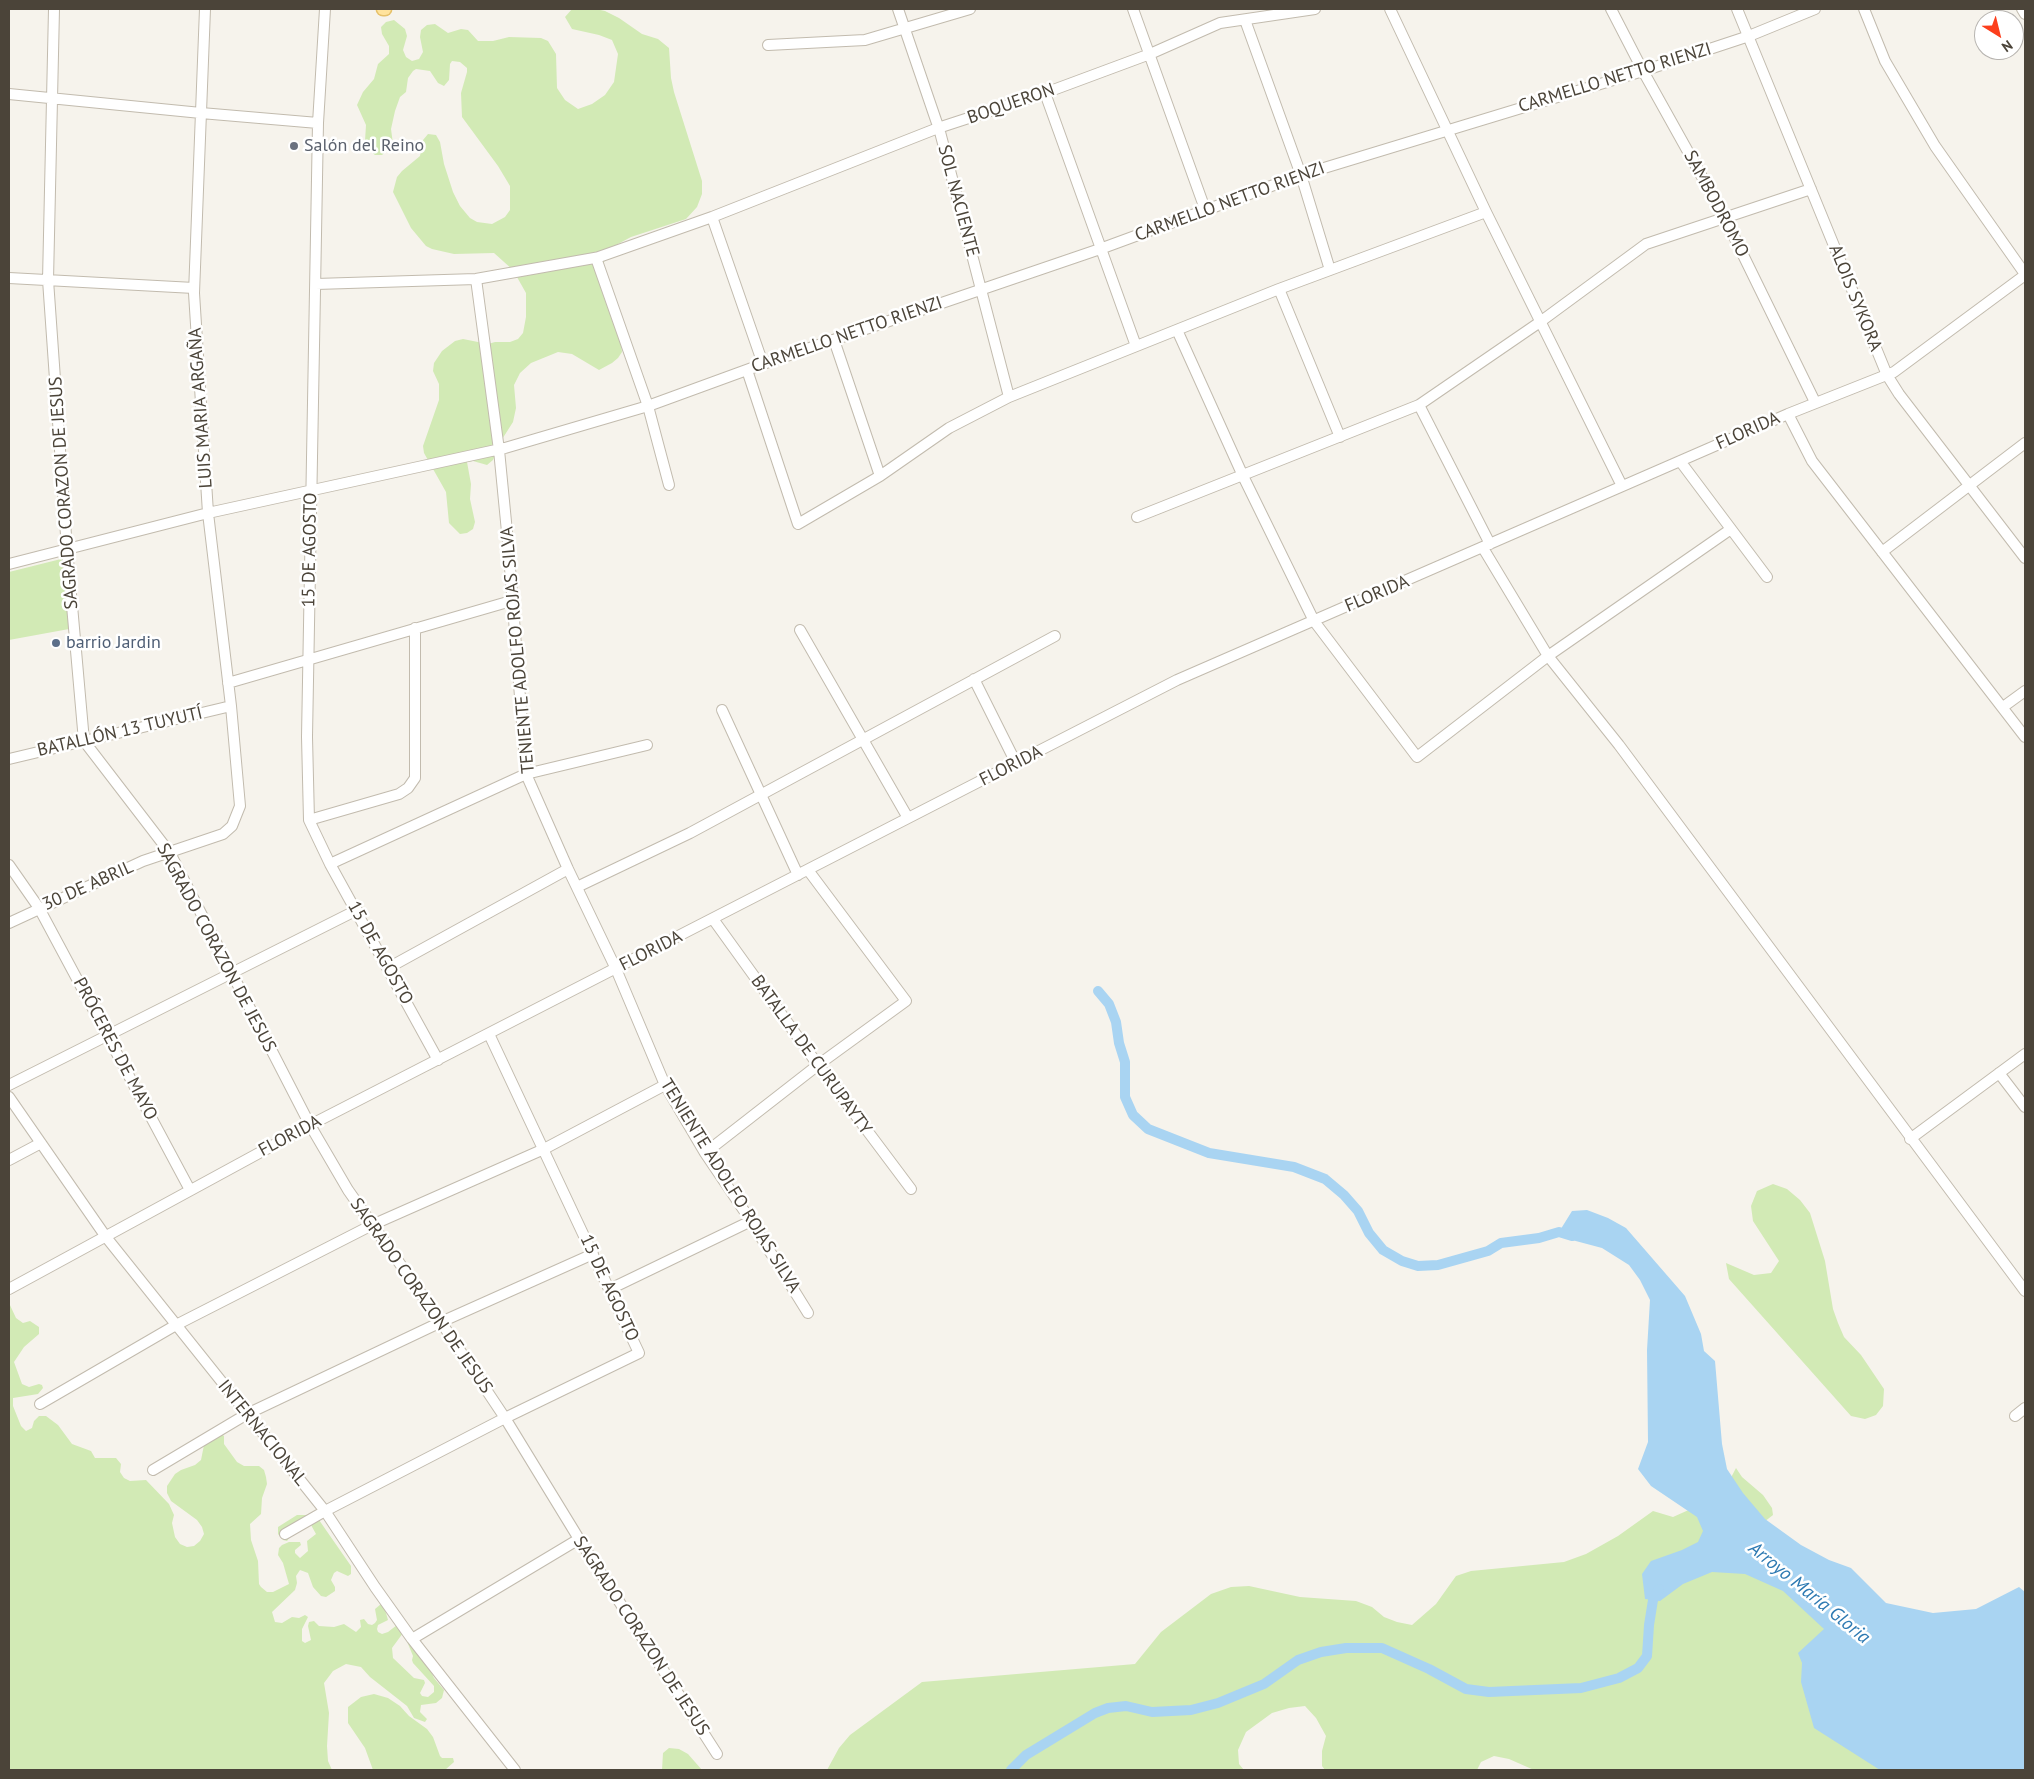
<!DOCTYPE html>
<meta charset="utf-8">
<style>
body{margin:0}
#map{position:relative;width:2034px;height:1779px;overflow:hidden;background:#f6f3ec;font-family:"PT Sans",sans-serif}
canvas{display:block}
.frame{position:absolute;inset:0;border:10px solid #4b4439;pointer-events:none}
.north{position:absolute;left:1974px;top:10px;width:50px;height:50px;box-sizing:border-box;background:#fff;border:1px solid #b7b4b0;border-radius:50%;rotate:144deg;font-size:14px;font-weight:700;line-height:20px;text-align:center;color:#4b4439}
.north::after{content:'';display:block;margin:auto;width:18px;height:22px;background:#fc3f1d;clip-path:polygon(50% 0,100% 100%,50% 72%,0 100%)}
</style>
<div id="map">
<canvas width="2034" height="1779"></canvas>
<div class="frame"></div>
<div class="north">N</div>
</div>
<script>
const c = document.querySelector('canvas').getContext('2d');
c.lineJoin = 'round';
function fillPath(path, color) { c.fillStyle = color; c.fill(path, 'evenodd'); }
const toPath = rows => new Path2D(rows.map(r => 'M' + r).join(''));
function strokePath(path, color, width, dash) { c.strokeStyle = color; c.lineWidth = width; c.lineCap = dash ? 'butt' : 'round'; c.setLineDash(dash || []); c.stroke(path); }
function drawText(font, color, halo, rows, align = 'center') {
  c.font = font + ' "PT Sans",sans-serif'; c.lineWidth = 5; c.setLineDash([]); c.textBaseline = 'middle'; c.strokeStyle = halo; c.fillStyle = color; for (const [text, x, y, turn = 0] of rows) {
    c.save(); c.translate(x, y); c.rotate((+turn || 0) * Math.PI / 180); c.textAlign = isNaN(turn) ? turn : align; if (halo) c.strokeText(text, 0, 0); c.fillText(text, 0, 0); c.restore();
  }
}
fillPath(toPath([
 [572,9,596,9,605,11,619,18,642,34,658,39,669,48,671,78,674,92,702,181,702,194,697,207,686,219,631,237,618,244,608,254,602,266,606,303,620,334,622,352,618,358,612,363,599,370,572,354,558,352,531,363,520,373,514,385,516,408,513,422,499,444,493,460,487,465,473,461,467,462,471,484,470,499,475,522,473,529,467,533,460,534,449,523,446,492,424,453,423,446,439,400,439,384,433,371,434,363,442,351,455,341,463,339,488,344,495,342,510,342,518,339,523,333,526,317,526,293,513,270,494,253,454,254,432,249,426,246,411,228,393,192,397,177,402,171,420,156,423,140,428,134,436,135,440,142,444,164,453,192,460,206,470,218,477,222,492,224,505,217,510,210,510,186,498,166,462,117,461,93,467,72,467,68,460,62,452,61,450,64,449,80,444,86,438,83,430,71,416,69,413,71,408,78,406,92,400,97,395,111,391,129,393,144,382,155,375,155,368,149,365,141,366,125,357,105,363,92,374,79,378,64,389,54,389,46,382,34,381,27,386,22,394,20,405,29,407,36,403,50,406,57,412,61,419,59,423,52,420,37,421,30,427,25,435,24,448,33,461,29,468,30,478,41,493,41,509,37,541,38,548,41,556,54,557,88,565,100,578,109,592,104,605,95,614,82,618,54,612,40,599,35,572,29,565,17],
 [65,558,69,629,9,640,9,572],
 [1773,1184,1787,1189,1800,1200,1810,1213,1825,1261,1833,1309,1838,1323,1844,1337,1861,1355,1884,1389,1883,1406,1876,1415,1865,1419,1851,1416,1729,1279,1726,1263,1754,1275,1771,1273,1779,1261,1753,1221,1751,1206,1757,1191],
 [9,1303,16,1318,23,1323,30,1321,39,1327,39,1334,24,1347,14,1362,22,1384,29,1387,39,1384,42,1385,43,1388,38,1394,13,1398,13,1406,21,1426,26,1431,32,1428,34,1421,39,1416,46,1416,58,1425,72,1444,91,1451,95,1458,116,1458,121,1464,120,1472,124,1478,130,1481,146,1480,169,1504,174,1515,172,1523,175,1537,180,1544,187,1547,194,1546,200,1541,204,1534,202,1527,197,1520,171,1501,167,1493,167,1486,175,1474,181,1470,195,1465,201,1460,204,1445,219,1431,224,1436,224,1444,237,1462,244,1466,259,1466,264,1470,266,1477,267,1484,262,1498,261,1514,250,1524,251,1540,258,1561,259,1584,261,1587,267,1592,273,1592,289,1584,283,1563,278,1555,279,1548,282,1545,289,1542,300,1542,301,1545,295,1550,295,1553,300,1558,308,1551,307,1541,316,1534,311,1525,295,1530,287,1541,283,1540,278,1534,278,1527,297,1515,312,1515,319,1520,351,1566,351,1574,348,1576,337,1571,334,1573,331,1580,335,1587,335,1591,326,1597,321,1596,313,1587,308,1573,300,1570,296,1576,297,1583,295,1590,272,1612,275,1622,282,1623,292,1617,299,1618,305,1615,308,1617,302,1629,302,1641,305,1643,311,1640,308,1626,309,1622,314,1621,319,1626,334,1627,344,1624,356,1632,361,1627,360,1620,364,1619,368,1624,372,1625,375,1623,377,1620,375,1609,381,1604,384,1606,388,1620,378,1625,377,1629,378,1632,382,1634,388,1632,397,1625,403,1633,392,1648,393,1658,414,1678,424,1680,425,1683,420,1693,422,1696,428,1697,434,1692,434,1686,413,1663,412,1660,413,1656,406,1639,429,1667,434,1678,444,1690,442,1698,436,1703,421,1705,420,1712,427,1719,425,1722,414,1718,407,1706,370,1677,361,1667,346,1664,333,1671,324,1683,329,1713,327,1746,328,1761,332,1770,9,1770],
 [1736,1468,1742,1477,1763,1495,1772,1508,1773,1515,1759,1526,1778,1573,1942,1770,1534,1770,1509,1759,1494,1756,1481,1762,1477,1770,1325,1770,1322,1766,1322,1751,1326,1736,1316,1718,1305,1706,1289,1708,1272,1713,1246,1732,1238,1750,1239,1764,1244,1770,827,1770,839,1748,850,1735,922,1682,1135,1664,1161,1632,1211,1594,1231,1587,1249,1586,1300,1597,1356,1601,1372,1607,1384,1617,1397,1622,1412,1625,1436,1604,1456,1576,1471,1571,1564,1562,1586,1554,1618,1536,1653,1511,1673,1517,1722,1495],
 [374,1694,388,1698,400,1706,409,1716,427,1729,433,1737,440,1756,442,1758,453,1758,454,1762,445,1770,373,1770,365,1748,348,1723,348,1707,361,1697],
 [669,1748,679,1749,688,1754,702,1770,662,1770,663,1753]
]), '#d2eab5');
fillPath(toPath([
 [1587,1210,1608,1218,1626,1228,1685,1296,1701,1334,1704,1351,1715,1361,1722,1444,1727,1469,1743,1493,1765,1519,1801,1545,1829,1560,1851,1568,1886,1603,1933,1613,1976,1609,2019,1587,2025,1592,2025,1770,1880,1770,1814,1728,1801,1682,1802,1663,1798,1653,1824,1629,1783,1591,1745,1574,1712,1572,1683,1584,1660,1601,1645,1599,1642,1574,1651,1561,1682,1550,1698,1542,1703,1531,1697,1517,1651,1486,1638,1469,1648,1442,1647,1350,1650,1300,1640,1280,1629,1265,1602,1248,1572,1240,1559,1232,1572,1211]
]), '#a9d4f2');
strokePath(toPath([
 [1098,991,1109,1004,1116,1022,1119,1043,1125,1062,1125,1097,1133,1115,1148,1129,1209,1153,1294,1167,1325,1179,1344,1195,1358,1211,1369,1233,1383,1250,1402,1261,1418,1266,1438,1265,1488,1251,1501,1243,1539,1238,1559,1232,1572,1236],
 [1011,1770,1026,1755,1095,1713,1108,1708,1126,1706,1152,1712,1191,1710,1218,1703,1264,1684,1298,1660,1321,1652,1346,1648,1382,1648,1429,1669,1466,1689,1489,1692,1581,1688,1619,1678,1638,1668,1647,1656,1649,1625,1653,1600,1659,1589]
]), '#a9d4f2', 10);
const minor = toPath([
 [54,9,48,280,67,549,84,741,170,853,310,1125,348,1190,441,1322,505,1418,579,1539,717,1754],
 [325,9,318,123,307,737,309,820,330,864,438,1060],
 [898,9,940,132,1009,397],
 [1133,9,1205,209],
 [1390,9,1486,212,1622,486],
 [1611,9,1643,71,1725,218,1815,402],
 [1737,9,1887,375,1899,394,2025,558],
 [1864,9,1885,61,1935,146,2025,274],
 [2022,9,2025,14],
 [1245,20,1301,175,1330,270],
 [768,45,865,40,970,9],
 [1045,93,1136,346],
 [9,94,201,113,318,123],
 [712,217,763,364],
 [9,278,194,288],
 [476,279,499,450,508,542,526,774,568,869,616,969,665,1085,705,1153,751,1221,808,1313],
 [316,284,476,279,600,257],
 [1279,289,1340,437],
 [1177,330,1243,476,1314,621,1417,757,1548,656,1731,529],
 [834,340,880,476],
 [747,370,798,524,880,476,949,428,1009,397,1279,289,1486,212],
 [1419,405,1490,544],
 [1788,414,1812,461,2025,737],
 [1680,461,1767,577],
 [669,485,648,406,596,258,712,217,938,128,1045,93,1150,54,1220,23,1315,9],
 [1137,517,1419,405,1540,322,1646,244,1811,189],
 [1483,548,1548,656,1619,745,2025,1291],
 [1882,552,2025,443],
 [9,564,208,513,505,448,648,406,763,364,1100,249,1301,175,1643,71,1749,36,1815,9],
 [800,630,908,818],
 [974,679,1016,763],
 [228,683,511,601],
 [2003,707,2025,691],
 [722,710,798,875],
 [9,759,231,706],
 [309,820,399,794,408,788,415,778,415,628],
 [330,864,526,774,647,745],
 [9,865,39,908,190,1190],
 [577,887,690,833,1055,636],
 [713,919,818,1065,911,1189],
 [9,923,143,861,223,834,232,826,240,806,231,706,208,513,194,293,205,9],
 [388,968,568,869],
 [1999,1073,2025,1107],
 [9,1085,357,910],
 [9,1097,106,1237,325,1511,375,1587,412,1639,515,1770],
 [1910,1139,2025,1054],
 [705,1153,818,1065,906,1001,808,870],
 [9,1160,41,1143],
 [9,1289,316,1122,1177,680,1788,414,1894,372,2025,275],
 [610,1289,751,1221],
 [40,1404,176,1325,372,1225,544,1149,665,1085],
 [2015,1416,2025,1408],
 [153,1470,247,1414,441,1322,593,1254],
 [285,1534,325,1511,505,1418,639,1353,489,1034],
 [412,1639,579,1539]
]);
const major = toPath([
 [383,9,385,9]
]);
strokePath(minor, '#c2bbae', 12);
strokePath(major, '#e6c16a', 15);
strokePath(minor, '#fff', 10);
strokePath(major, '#ffe39c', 12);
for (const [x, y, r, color] of [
 [294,146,5,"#6b7280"],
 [56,643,5,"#5c6f8a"]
]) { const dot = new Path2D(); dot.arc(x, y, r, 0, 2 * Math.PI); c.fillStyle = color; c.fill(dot); strokePath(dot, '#fff', 2); }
drawText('18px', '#4b4439', '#fff', [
 ["CARMELLO NETTO RIENZI",1615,78,-17],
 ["BOQUERON",1011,104,-19],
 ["SOL NACIENTE",958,201,75],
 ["CARMELLO NETTO RIENZI",1230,202,-20],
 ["SAMBODROMO",1716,204,62],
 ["ALOIS SYKORA",1855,298,68],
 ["CARMELLO NETTO RIENZI",847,335,-19],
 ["LUIS MARIA ARGAÑA",201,408,-94],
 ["FLORIDA",1748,431,-24],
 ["SAGRADO CORAZON DE JESUS",64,493,-94],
 ["15 DE AGOSTO",310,550,-89],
 ["FLORIDA",1377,594,-23],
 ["TENIENTE ADOLFO ROJAS SILVA",518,650,-95],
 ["BATALLÓN 13 TUYUTÍ",120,732,-13],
 ["FLORIDA",1011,766,-27],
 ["30 DE ABRIL",88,886,-24],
 ["SAGRADO CORAZON DE JESUS",216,948,62],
 ["FLORIDA",651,951,-27],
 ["15 DE AGOSTO",380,953,61],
 ["PRÓCERES DE MAYO",115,1049,62],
 ["BATALLA DE CURUPAYTY",811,1055,54],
 ["FLORIDA",290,1136,-28],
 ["TENIENTE ADOLFO ROJAS SILVA",730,1186,58],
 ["15 DE AGOSTO",609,1288,65],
 ["SAGRADO CORAZON DE JESUS",421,1296,55],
 ["INTERNACIONAL",262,1433,51],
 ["SAGRADO CORAZON DE JESUS",641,1636,57]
]);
drawText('18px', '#5b616d', '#fff', [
 ["Salón del Reino",304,146]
], 'left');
drawText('18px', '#4e5e75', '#fff', [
 ["barrio Jardin",66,643]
], 'left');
drawText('italic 19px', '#2e7ab2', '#fff', [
 ["Arroyo María Gloria",1809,1593,39]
]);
</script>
